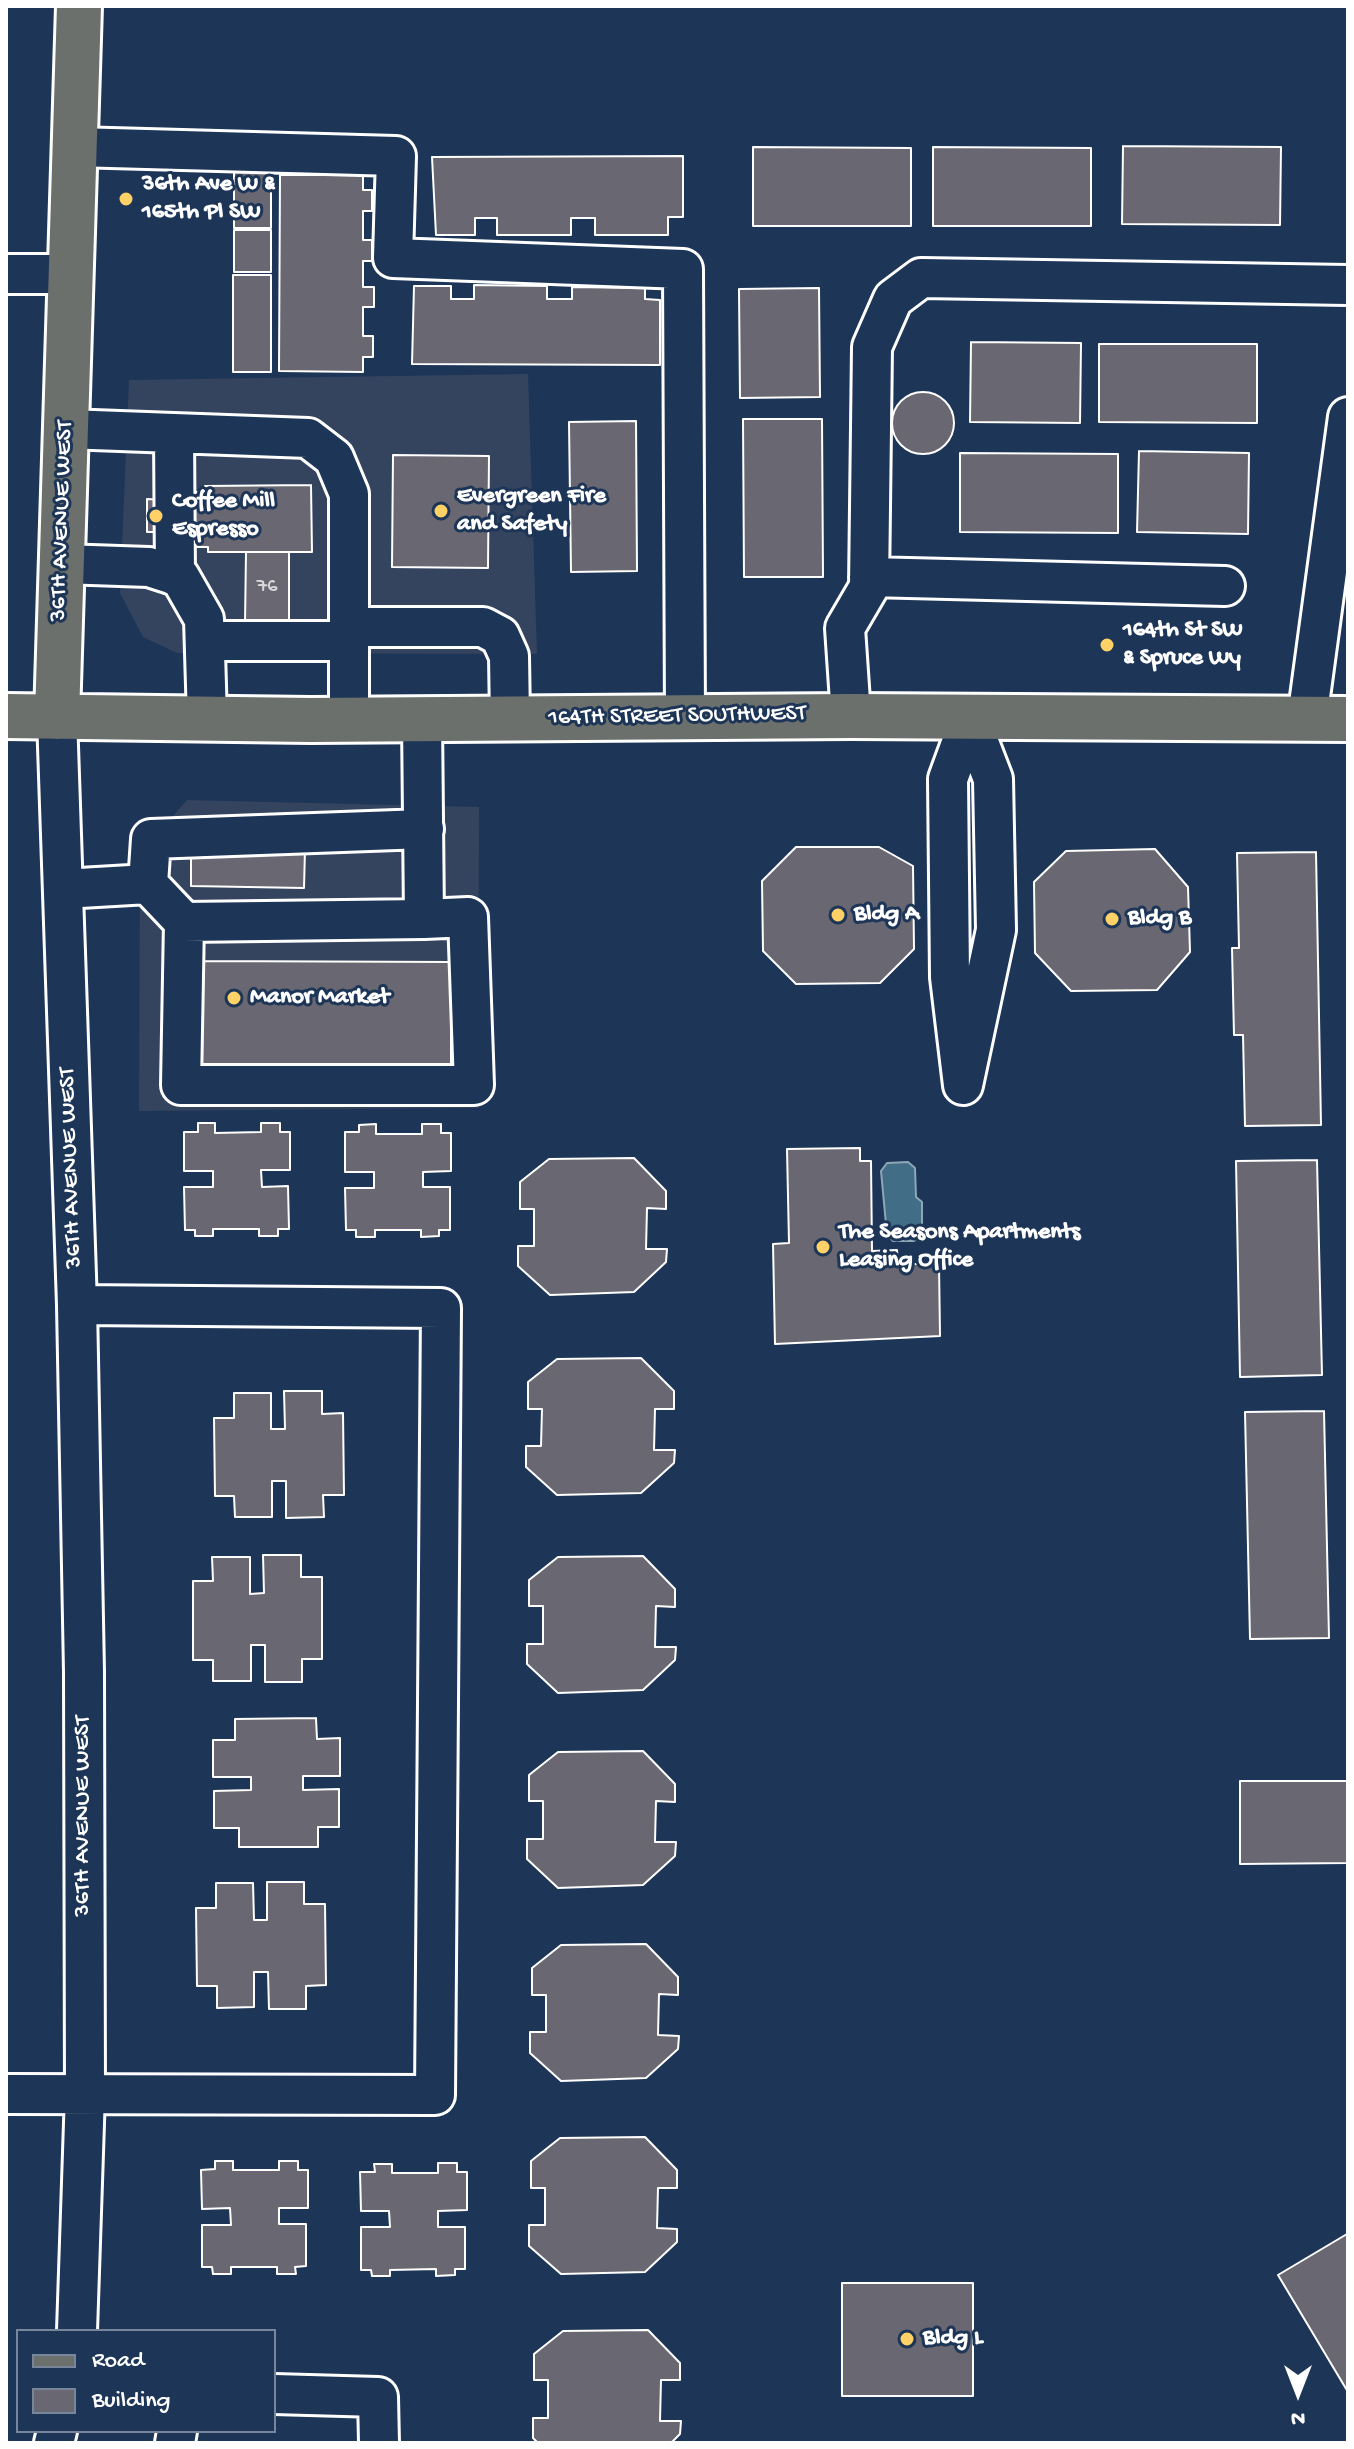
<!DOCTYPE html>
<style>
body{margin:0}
#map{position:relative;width:1354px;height:2449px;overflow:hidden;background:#1d3557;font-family:"Gochi Hand",sans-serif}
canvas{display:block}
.frame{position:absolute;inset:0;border:8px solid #fff;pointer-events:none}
.legend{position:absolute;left:16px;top:2329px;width:260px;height:104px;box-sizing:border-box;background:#1d3557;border:2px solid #77869a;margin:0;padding:10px 14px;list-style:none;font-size:24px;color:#fff}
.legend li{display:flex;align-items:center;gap:16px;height:40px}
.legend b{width:40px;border:2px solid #77869a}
.north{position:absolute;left:1258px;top:2353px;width:80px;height:80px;-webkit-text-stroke:6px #1d3557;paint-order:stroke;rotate:180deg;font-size:22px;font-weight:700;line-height:32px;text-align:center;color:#fff}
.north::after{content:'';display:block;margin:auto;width:28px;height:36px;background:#fff;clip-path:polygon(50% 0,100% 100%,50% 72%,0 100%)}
</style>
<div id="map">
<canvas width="1354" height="2449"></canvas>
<div class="frame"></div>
<ul class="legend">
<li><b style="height:10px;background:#6b706d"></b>Road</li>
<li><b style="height:22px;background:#686772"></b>Building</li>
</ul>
<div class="north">N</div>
</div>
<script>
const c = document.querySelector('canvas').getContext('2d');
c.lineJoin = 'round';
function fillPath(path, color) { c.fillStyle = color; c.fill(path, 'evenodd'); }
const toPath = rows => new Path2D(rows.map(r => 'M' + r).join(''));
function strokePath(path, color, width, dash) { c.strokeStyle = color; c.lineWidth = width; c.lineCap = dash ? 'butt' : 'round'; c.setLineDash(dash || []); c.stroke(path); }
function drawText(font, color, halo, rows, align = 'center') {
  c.font = font + ' "Gochi Hand",sans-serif'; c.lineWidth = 6; c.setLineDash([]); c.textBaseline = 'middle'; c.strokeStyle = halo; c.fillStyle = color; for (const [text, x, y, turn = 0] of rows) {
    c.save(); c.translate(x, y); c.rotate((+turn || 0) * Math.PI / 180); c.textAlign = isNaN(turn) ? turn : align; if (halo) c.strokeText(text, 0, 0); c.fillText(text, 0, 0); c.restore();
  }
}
fillPath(toPath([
 [528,374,537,654,177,653,143,637,120,593,129,380],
 [187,800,479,807,478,1108,139,1111,140,854]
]), '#34445f');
const water = toPath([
 [908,1162,915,1168,916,1197,922,1202,922,1234,914,1241,893,1241,887,1235,881,1171,887,1163,908,1162]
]);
fillPath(water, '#416d87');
strokePath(water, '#8da7b7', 2);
const building = toPath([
 [1123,146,1281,147,1280,225,1122,224,1123,146],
 [753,147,911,148,911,226,753,226,753,147],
 [933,147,1091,148,1091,226,933,226,933,147],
 [683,156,683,217,668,217,668,235,595,235,595,218,571,218,571,235,497,235,497,218,475,218,475,235,436,235,432,157,683,156],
 [234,166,271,166,271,228,234,228,234,166],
 [280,175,363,175,363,190,372,190,372,211,363,211,363,240,372,240,372,261,363,261,363,287,374,287,374,307,363,307,363,336,373,336,373,357,363,357,363,372,279,371,280,175],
 [234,230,271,230,271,272,234,272,234,230],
 [233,275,271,275,271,372,233,372,233,275],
 [474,285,547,286,547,299,572,299,572,287,645,288,645,299,660,300,660,365,412,364,414,286,451,286,451,299,474,299,474,285],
 [819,288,820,397,740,398,739,289,819,288],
 [971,342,1081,343,1080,423,970,422,971,342],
 [1099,344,1257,344,1257,423,1099,422,1099,344],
 '892 423a31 31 0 1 1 62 0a31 31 0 1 1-62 0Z',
 [743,419,822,419,823,577,744,577,743,419],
 [636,421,637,571,571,572,569,422,636,421],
 [1139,451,1249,453,1248,534,1137,532,1139,451],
 [960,453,1118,454,1118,533,960,532,960,453],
 [393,455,489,456,488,568,392,567,393,455],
 [311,485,312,552,208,552,208,547,194,547,194,492,205,492,205,486,311,485],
 [147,499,165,500,165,532,147,532,147,499],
 [246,552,289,552,289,624,245,624,246,552],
 [191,847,305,849,304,888,191,886,191,847],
 [796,847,879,847,913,866,914,949,880,983,796,984,763,951,762,881,796,847],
 [1155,849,1188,887,1190,952,1157,990,1071,991,1035,953,1034,882,1066,851,1155,849],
 [1316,852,1321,1125,1245,1126,1243,1035,1234,1035,1232,948,1239,948,1237,853,1316,852],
 [197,961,451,962,451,1065,196,1064,197,961],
 [198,1123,215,1123,215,1133,261,1132,261,1123,280,1123,280,1132,290,1132,290,1170,261,1170,262,1187,288,1186,289,1229,278,1229,278,1236,259,1236,259,1229,213,1229,213,1236,195,1236,195,1230,185,1230,184,1187,213,1187,213,1171,184,1171,184,1132,198,1132,198,1123],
 [376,1124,376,1134,422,1134,422,1124,441,1124,441,1133,451,1133,451,1171,423,1172,423,1187,450,1187,450,1230,439,1230,439,1236,421,1237,421,1230,375,1230,375,1237,356,1237,356,1230,346,1230,345,1188,374,1188,374,1172,345,1172,345,1132,359,1132,359,1125,376,1124],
 [860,1148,860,1161,871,1161,872,1251,897,1250,898,1264,939,1264,940,1336,775,1344,773,1244,789,1243,787,1149,860,1148],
 [634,1158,666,1191,666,1209,647,1208,646,1249,667,1249,666,1262,634,1292,550,1295,518,1266,518,1246,534,1246,534,1209,520,1209,520,1182,549,1159,634,1158],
 [1317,1160,1322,1375,1240,1377,1236,1161,1317,1160],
 [641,1358,674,1391,674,1409,655,1409,654,1450,675,1450,674,1463,641,1493,557,1495,526,1467,526,1446,541,1446,542,1409,528,1409,528,1382,557,1359,641,1358],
 [284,1391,322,1391,322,1414,343,1413,344,1495,323,1495,324,1517,286,1518,286,1481,272,1481,272,1517,235,1517,234,1496,215,1496,214,1418,234,1418,234,1393,271,1393,271,1429,285,1429,284,1391],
 [1324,1411,1329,1638,1250,1639,1245,1412,1324,1411],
 [263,1555,301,1555,301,1577,322,1577,322,1659,302,1659,302,1682,265,1682,265,1645,251,1645,251,1681,213,1681,213,1660,193,1660,193,1581,213,1581,212,1557,250,1557,250,1594,264,1593,263,1555],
 [643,1556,675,1589,675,1607,656,1606,655,1647,676,1647,675,1660,643,1690,558,1693,527,1664,527,1644,543,1644,543,1606,529,1606,529,1580,558,1557,643,1556],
 [316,1718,317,1739,340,1738,340,1776,303,1776,303,1790,339,1789,339,1827,318,1827,318,1847,239,1847,239,1828,214,1828,214,1791,251,1790,251,1777,213,1777,213,1740,235,1740,235,1719,316,1718],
 [643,1751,675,1784,675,1802,656,1801,655,1842,676,1842,675,1856,643,1885,558,1888,527,1859,527,1839,543,1839,543,1801,529,1801,529,1775,558,1752,643,1751],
 [1240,1781,1348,1781,1348,1863,1240,1864,1240,1781],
 [267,1882,304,1882,304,1904,325,1904,326,1985,306,1986,306,2009,269,2009,268,1972,254,1972,254,2007,217,2008,217,1986,197,1986,196,1908,216,1908,216,1883,253,1883,254,1920,267,1920,267,1882],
 [646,1944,678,1977,678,1995,659,1994,658,2035,679,2036,678,2049,646,2078,561,2081,530,2053,530,2032,546,2032,546,1995,532,1995,532,1968,561,1945,646,1944],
 [645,2137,677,2170,677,2188,658,2188,657,2228,677,2229,677,2242,645,2272,561,2274,529,2246,529,2225,545,2225,545,2188,531,2188,531,2161,560,2138,645,2137],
 [215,2161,233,2161,233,2170,279,2170,279,2161,298,2161,298,2170,308,2170,308,2208,279,2208,279,2224,306,2224,306,2266,295,2267,296,2274,277,2274,277,2267,231,2267,231,2274,213,2274,212,2267,202,2267,202,2225,231,2225,230,2208,202,2209,201,2170,215,2169,215,2161],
 [438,2163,457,2163,457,2172,467,2172,467,2210,438,2211,438,2227,465,2227,465,2269,455,2269,455,2275,436,2276,436,2269,390,2270,390,2276,372,2276,371,2270,361,2270,361,2227,390,2227,389,2211,361,2211,360,2172,375,2172,374,2164,392,2164,392,2173,438,2173,438,2163],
 [1347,2234,1348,2235,1348,2392,1278,2275,1347,2234],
 [842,2283,973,2283,973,2396,842,2396,842,2283],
 [648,2330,680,2363,680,2380,661,2380,660,2421,681,2421,680,2434,671,2443,538,2443,533,2438,533,2418,548,2418,548,2380,534,2380,534,2354,563,2331,648,2330]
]);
fillPath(building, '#686772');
strokePath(building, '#fff', 2);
const minor = toPath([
 [75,147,396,156,393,258,683,269,685,717],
 [6,274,71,274],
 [66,429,308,438,334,458,349,494,349,720],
 [174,433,175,576],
 [62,564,149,567,180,577,204,619,207,719],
 [869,577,1225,586],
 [349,627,483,627,500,636,509,656,510,719],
 [205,641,349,641],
 [851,716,845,628,869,587,872,347,893,299,921,278,1348,285],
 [57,717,77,1305,84,1672,85,2093,77,2331],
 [970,719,993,779,996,930,963,1085,950,977,948,779,970,719],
 [1307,719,1348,417],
 [424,829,151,839,148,884,184,922,181,1085,474,1085,468,917,424,919],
 [63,889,148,884],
 [184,922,424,919,422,719],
 [6,2094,435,2095,441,1308,77,1305],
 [274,2394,378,2397,379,2443],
 [54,2443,57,2431],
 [175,2443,177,2431]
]);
const major = toPath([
 [6,716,311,720,851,716,1348,719],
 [57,717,79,6]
]);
strokePath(minor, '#fff', 44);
strokePath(major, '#fff', 50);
strokePath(minor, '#1d3557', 38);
strokePath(major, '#6b706d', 44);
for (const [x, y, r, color] of [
 [126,199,8,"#ffd166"],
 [441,511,8,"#ffd166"],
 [156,516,8,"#ffd166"],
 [1107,645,8,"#ffd166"],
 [838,915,8,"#ffd166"],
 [1112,919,8,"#ffd166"],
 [234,998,8,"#ffd166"],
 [823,1247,8,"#ffd166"],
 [907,2339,8,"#ffd166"]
]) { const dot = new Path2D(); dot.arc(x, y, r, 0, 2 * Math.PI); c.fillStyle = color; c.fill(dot); strokePath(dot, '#1d3557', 3); }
drawText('20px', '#d9d9dc', null, [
 ["76",267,588]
]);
drawText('bold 24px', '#fff', '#1d3557', [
 ["36th Ave W &",142,185],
 ["165th Pl SW",142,213],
 ["Evergreen Fire",457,497],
 ["and Safety",457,525],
 ["Coffee Mill",172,502],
 ["Espresso",172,530],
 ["164th St SW",1123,631],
 ["& Spruce Wy",1123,659],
 ["Bldg A",854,915],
 ["Bldg B",1128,919],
 ["Manor Market",250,998],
 ["The Seasons Apartments",839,1233],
 ["Leasing Office",839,1261],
 ["Bldg L",923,2339]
], 'left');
drawText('24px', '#fff', '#1d3557', [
 ["36TH AVENUE WEST",63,521,-88],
 ["164TH STREET SOUTHWEST",677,717,-1],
 ["36TH AVENUE WEST",72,1168,-92],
 ["36TH AVENUE WEST",84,1816,-90]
]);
</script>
